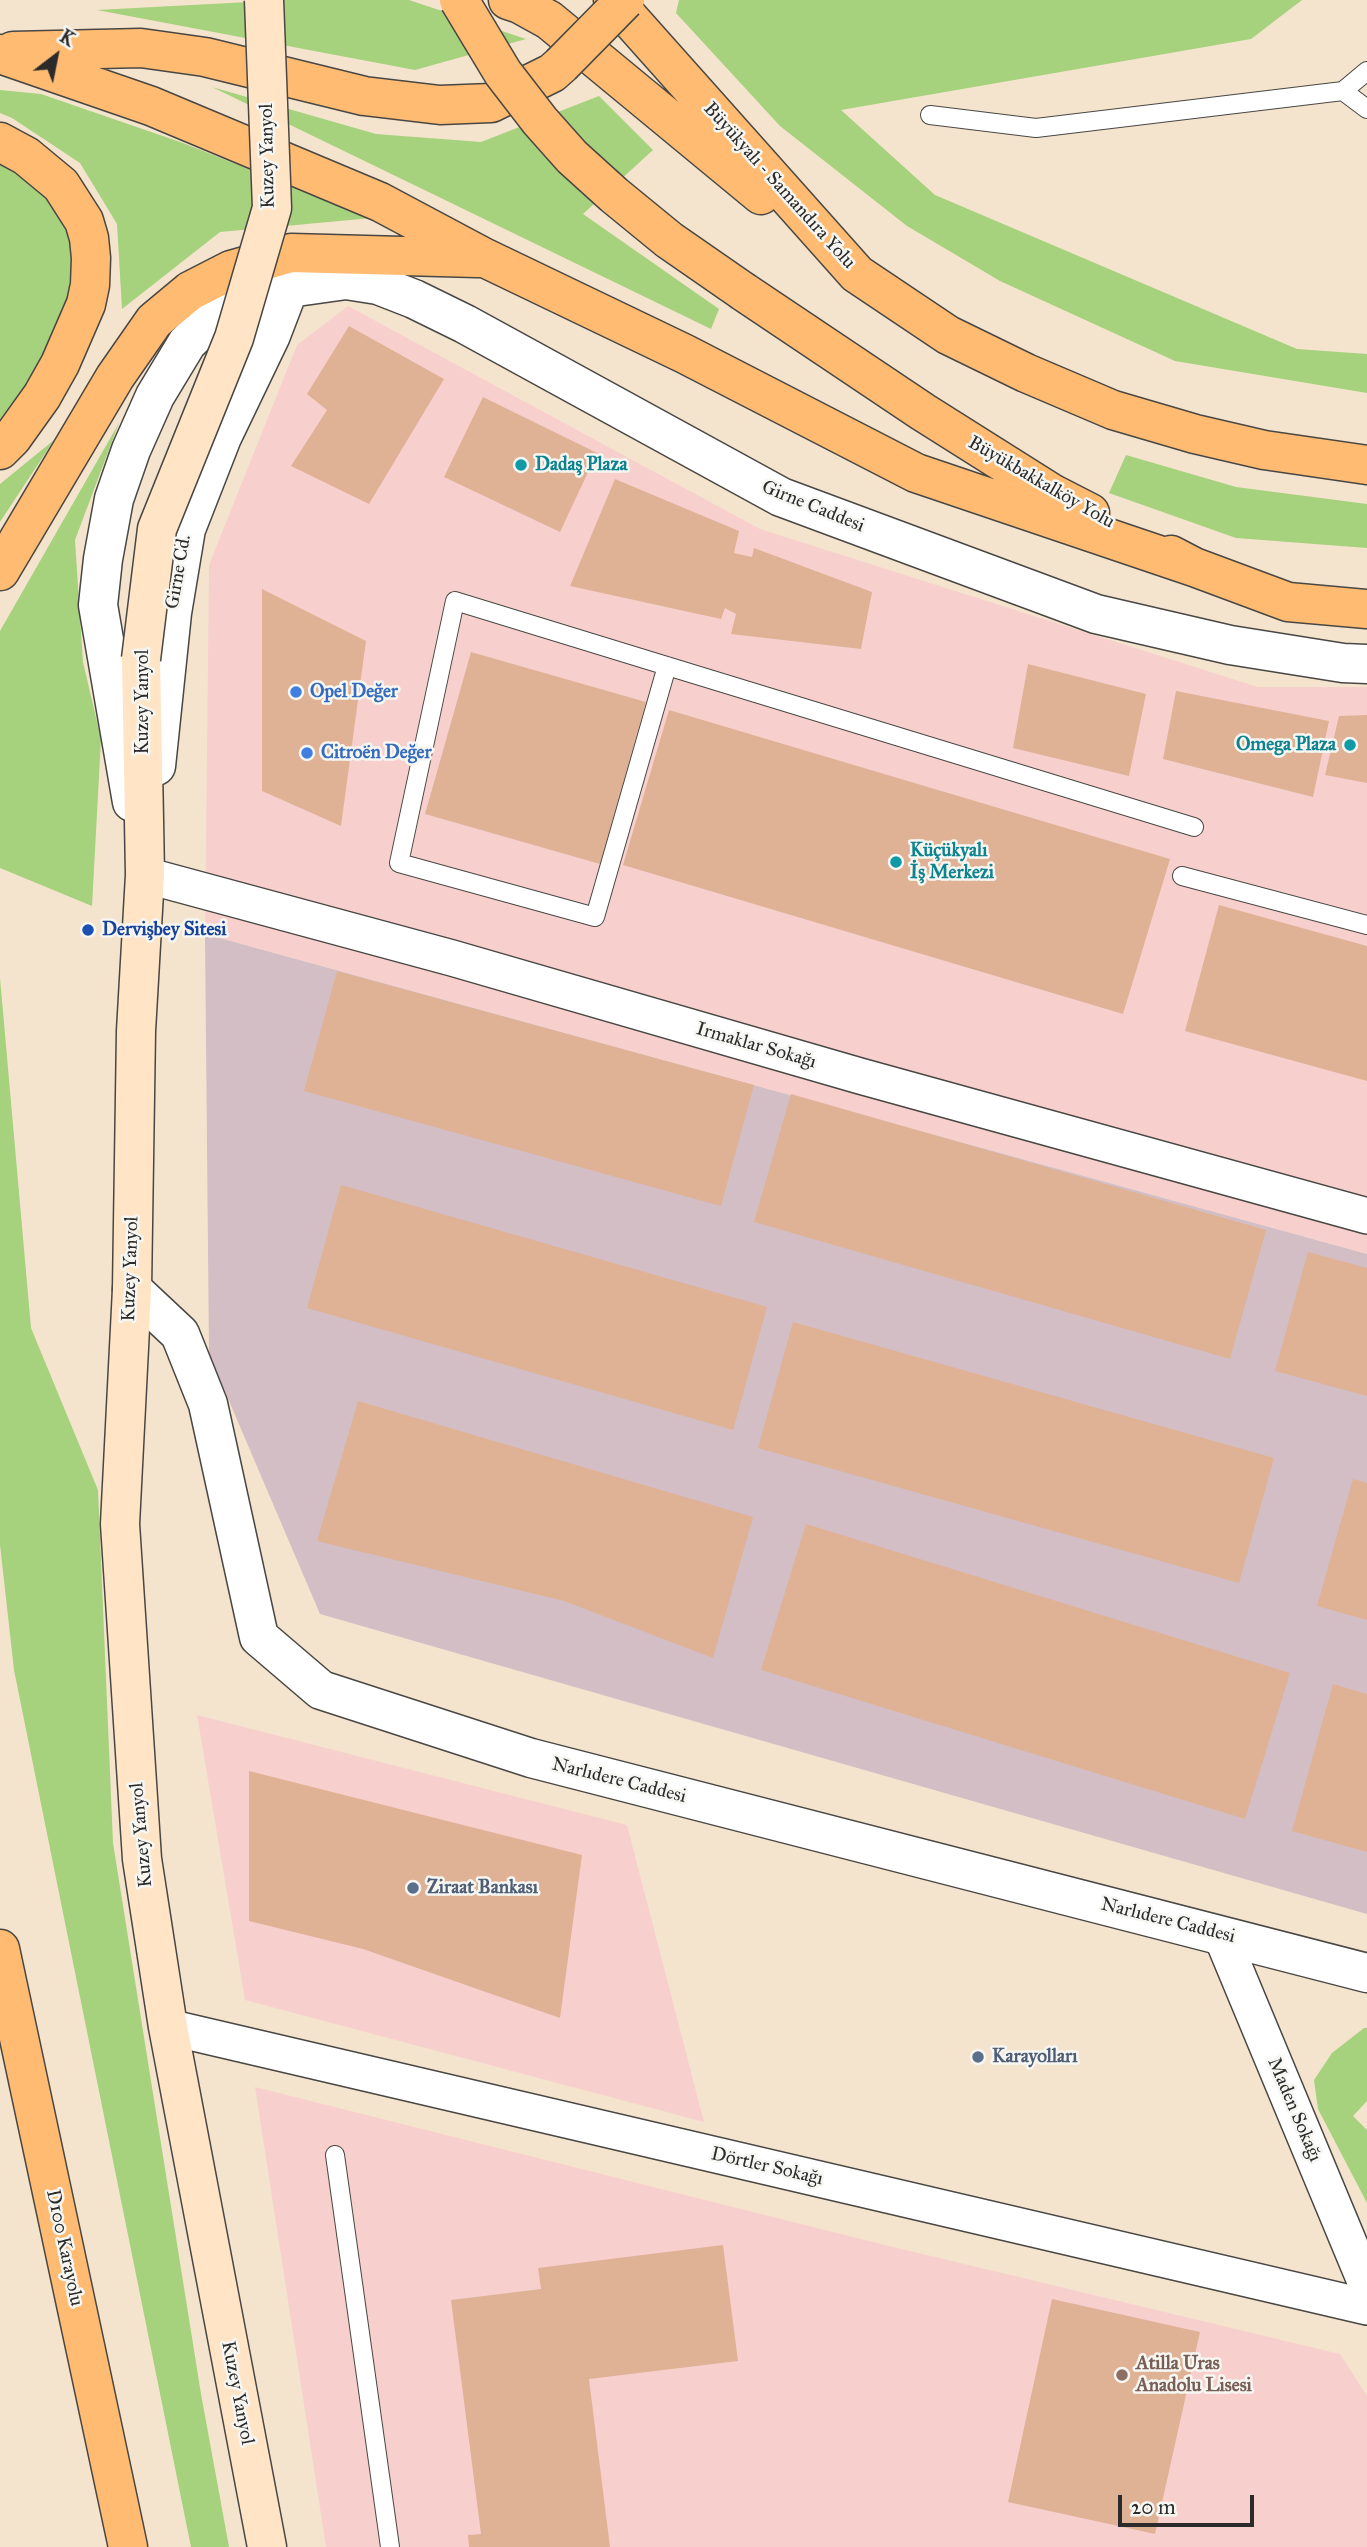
<!DOCTYPE html>
<meta charset="utf-8">
<style>
body{margin:0}
#map{position:relative;width:1367px;height:2547px;overflow:hidden;background:#f4e4ce;font-family:"IM FELL Great Primer",serif}
canvas{display:block}
.north{position:absolute;left:21px;top:21px;width:70px;height:70px;-webkit-text-stroke:5px #f6f6f2;paint-order:stroke;rotate:32deg;font-size:19px;font-weight:700;line-height:28px;text-align:center;color:#2b2b2b}
.north::after{content:'';display:block;margin:auto;width:24px;height:32px;background:#2b2b2b;clip-path:polygon(50% 0,100% 100%,50% 72%,0 100%)}
.scale{position:absolute;left:1118px;top:2495px;width:136px;height:32px;box-sizing:border-box;border:4px solid #2b2b2b;border-top:0;padding-left:9px;font-size:21px;line-height:24px;white-space:nowrap;color:#2b2b2b;-webkit-text-stroke:5px #f6f6f2;paint-order:stroke}
</style>
<div id="map">
<canvas width="1367" height="2547"></canvas>
<div class="north">K</div>
<div class="scale">20 m</div>
</div>
<script>
const c = document.querySelector('canvas').getContext('2d');
c.lineJoin = 'round';
function fillPath(path, color) { c.fillStyle = color; c.fill(path, 'evenodd'); }
const toPath = rows => new Path2D(rows.map(r => 'M' + r).join(''));
function strokePath(path, color, width, dash) { c.strokeStyle = color; c.lineWidth = width; c.lineCap = dash ? 'butt' : 'round'; c.setLineDash(dash || []); c.stroke(path); }
function drawText(font, color, halo, rows, align = 'center') {
  c.font = font + ' "IM FELL Great Primer",serif'; c.lineWidth = 5; c.setLineDash([]); c.textBaseline = 'middle'; c.strokeStyle = halo; c.fillStyle = color; for (const [text, x, y, turn = 0] of rows) {
    c.save(); c.translate(x, y); c.rotate((+turn || 0) * Math.PI / 180); c.textAlign = isNaN(turn) ? turn : align; if (halo) c.strokeText(text, 0, 0); c.fillText(text, 0, 0); c.restore();
  }
}
fillPath(toPath([
 [348,306,760,529,1258,687,1367,687,1367,1254,205,934,209,565,297,345],
 [197,1715,627,1825,704,2122,245,2000],
 [255,2087,881,2244,1340,2354,1367,2396,1367,2547,326,2547]
]), '#f7d0ce');
fillPath(toPath([
 [205,934,1367,1254,1367,1914,320,1614,209,1354]
]), '#d2bec4');
fillPath(toPath([
 [287,0,409,0,526,39,415,70,97,10],
 [679,0,1302,0,1251,39,841,110,935,195,1297,349,1367,354,1367,393,1175,361,1000,281,907,226,780,126,676,13],
 [212,87,376,134,481,142,599,96,653,150,583,214,719,309,711,329],
 [0,90,41,94,183,143,372,218,220,232,122,309,117,224,80,163,12,118,0,113],
 [0,161,11,164,66,212,74,248,68,297,51,341,17,404,0,422],
 [119,423,75,540,83,662,101,739,92,906,0,868,0,631],
 [54,440,0,522,0,484],
 [1126,455,1236,487,1367,504,1367,548,1236,538,1109,493],
 [0,978,31,1328,98,1490,113,1843,201,2394,229,2547,191,2547,14,1670,0,1545],
 [1364,2028,1367,2028,1367,2101,1353,2116,1367,2130,1367,2203,1318,2109,1314,2080,1332,2053]
]), '#a6d17d');
fillPath(toPath([
 [349,326,444,379,369,504,291,466,327,410,307,394],
 [483,397,597,453,560,532,444,477],
 [615,479,739,531,734,553,752,557,754,548,872,592,861,649,731,634,736,614,725,608,721,619,570,586],
 [262,589,366,641,341,826,262,791],
 [471,652,646,702,600,864,425,814],
 [1028,664,1146,694,1129,776,1013,748],
 [1176,691,1329,721,1313,797,1163,759],
 [669,710,1170,859,1123,1014,623,865],
 [1367,715,1367,783,1325,775,1339,716],
 [1219,905,1367,946,1367,1081,1185,1031],
 [337,971,754,1085,721,1206,304,1091],
 [791,1094,1266,1230,1230,1359,754,1222],
 [341,1185,767,1307,733,1430,307,1308],
 [1308,1252,1367,1268,1367,1396,1275,1371],
 [793,1322,1274,1458,1239,1583,758,1448],
 [358,1401,753,1517,713,1658,564,1601,317,1541],
 [1353,1479,1367,1483,1367,1620,1317,1606],
 [806,1524,1290,1673,1245,1819,761,1670],
 [1333,1684,1367,1694,1367,1852,1292,1831],
 [249,1771,582,1855,560,2018,363,1949,249,1921],
 [723,2245,738,2361,589,2379,610,2547,469,2547,468,2535,481,2534,451,2300,541,2289,538,2268],
 [1052,2299,1200,2332,1155,2534,1008,2502]
]), '#dfb296');
const service = toPath([
 [1343,91,1367,71],
 [930,115,1036,128,1343,91,1367,109],
 [667,666,595,917,399,863,455,601,667,666,1194,827],
 [1182,876,1367,925],
 [335,2155,390,2547]
]);
const minor = toPath([
 [145,875,452,958,860,1076,1367,1216],
 [1221,1935,1367,2286],
 [168,2027,1367,2307]
]);
const tertiary = toPath([
 [156,766,172,613,186,529,222,437,271,335,289,288],
 [132,802,98,605,103,559,114,499,131,450,155,396,187,343,228,303,289,288,346,280,378,285,414,299,465,324,781,497,1096,614,1230,645,1343,663,1367,664],
 [132,1289,180,1334,208,1404,259,1637,321,1690,531,1758,1367,1973]
]);
const secondary = toPath([
 [141,659,145,875,136,1031,132,1289,120,1524,142,1859,168,2027,267,2547]
]);
const trunk = toPath([
 [508,0,520,4,549,20,761,195],
 [613,0,857,274,948,335,1026,373,1113,410,1195,434,1264,450,1367,465],
 [13,51,141,48,205,57,364,96,440,105,491,103,552,73,561,65],
 [0,54,151,106,380,202,485,258,685,354,916,473,1194,567],
 [0,142,26,156,61,185,84,221,89,238,91,258,90,285,86,304,60,364,42,396,12,438,0,450],
 [744,292,923,412,1053,494,1090,513],
 [1171,555,1194,567,1288,602,1367,609],
 [0,571,115,377,154,321,190,291,231,270,291,253,477,258],
 [0,1949,128,2547]
]);
strokePath(service, '#494743', 20);
strokePath(minor, '#494743', 38);
strokePath(tertiary, '#494743', 41);
strokePath(secondary, '#494743', 41);
strokePath(trunk, '#494743', 41);
strokePath(service, '#fff', 18);
strokePath(minor, '#fff', 35);
strokePath(tertiary, '#fff', 38);
strokePath(secondary, '#ffe4c6', 38);
strokePath(trunk, '#ffbb71', 38);
const secondaryBridge = toPath([
 [141,659,157,529,234,338,272,208,264,0]
]);
const trunkBridge = toPath([
 [459,0,503,73,540,121,572,157,614,195,669,240,744,292],
 [561,65,625,0]
]);
strokePath(secondaryBridge, '#494743', 41, []);
strokePath(trunkBridge, '#494743', 41, []);
strokePath(secondaryBridge, '#ffe4c6', 38);
strokePath(trunkBridge, '#ffbb71', 38);
for (const [x, y, r, color] of [
 [521,465,7,"#0f9aa8"],
 [296,692,7,"#3f7fe0"],
 [1350,745,7,"#0f9aa8"],
 [307,753,7,"#3f7fe0"],
 [896,862,7,"#0f9aa8"],
 [88,930,7,"#1a4fb4"],
 [413,1888,7,"#5c6f8a"],
 [978,2057,7,"#5c6f8a"],
 [1122,2375,7,"#8d6e63"]
]) { const dot = new Path2D(); dot.arc(x, y, r, 0, 2 * Math.PI); c.fillStyle = color; c.fill(dot); strokePath(dot, '#f6f6f2', 2.5); }
drawText('19px', '#2b2b2b', '#f6f6f2', [
 ["Kuzey Yanyol",268,156,-91],
 ["Büyükyalı - Samandıra Yolu",779,186,48],
 ["Büyükbakkalköy Yolu",1041,483,30],
 ["Girne Caddesi",813,507,22],
 ["Girne Cd.",179,572,-80],
 ["Kuzey Yanyol",143,702,-90],
 ["Irmaklar Sokağı",756,1046,16],
 ["Kuzey Yanyol",131,1269,-88],
 ["Narlıdere Caddesi",619,1781,14],
 ["Kuzey Yanyol",142,1835,-95],
 ["Narlıdere Caddesi",1168,1921,14],
 ["Maden Sokağı",1294,2110,67],
 ["Dörtler Sokağı",767,2167,13],
 ["D100 Karayolu",64,2248,78],
 ["Kuzey Yanyol",237,2393,79]
]);
drawText('bold 19px', '#0d838f', '#f6f6f2', [
 ["Dadaş Plaza",535,465],
 ["Omega Plaza",1336,745,"right"],
 ["Küçükyalı",910,851],
 ["İş Merkezi",910,873]
], 'left');
drawText('bold 19px', '#366cbe', '#f6f6f2', [
 ["Opel Değer",310,692],
 ["Citroën Değer",321,753]
], 'left');
drawText('bold 19px', '#164399', '#f6f6f2', [
 ["Dervişbey Sitesi",102,930]
], 'left');
drawText('bold 19px', '#4e5e75', '#f6f6f2', [
 ["Ziraat Bankası",427,1888],
 ["Karayolları",992,2057]
], 'left');
drawText('bold 19px', '#785e54', '#f6f6f2', [
 ["Atilla Uras",1136,2364],
 ["Anadolu Lisesi",1136,2386]
], 'left');
</script>
